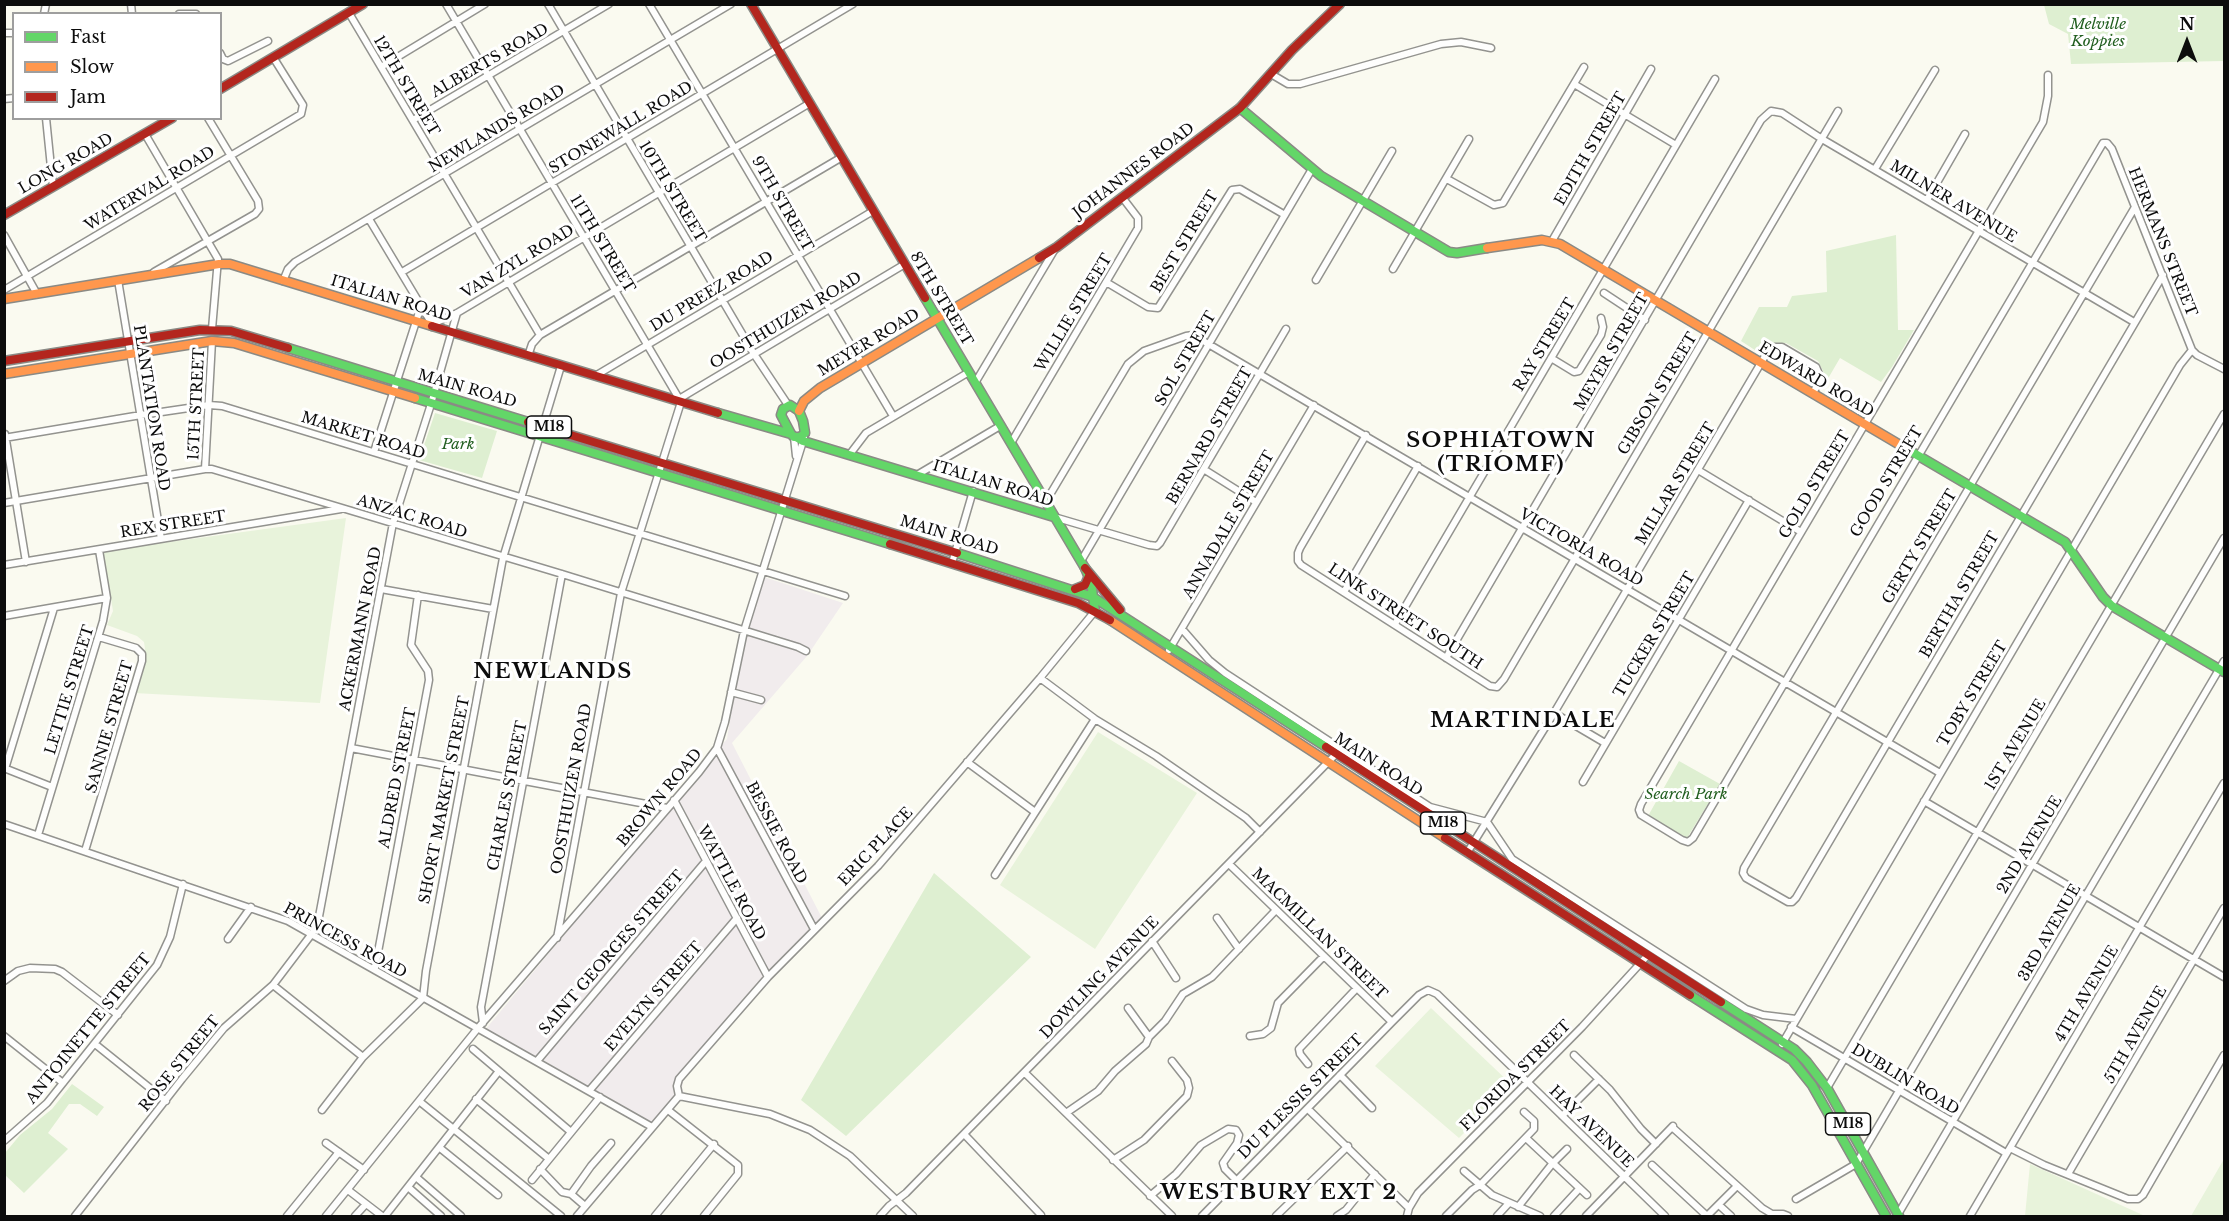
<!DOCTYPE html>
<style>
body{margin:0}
#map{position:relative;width:2229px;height:1221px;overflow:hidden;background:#fafaf0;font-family:"Libre Baskerville",serif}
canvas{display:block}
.frame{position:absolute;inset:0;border:6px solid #0c0c0c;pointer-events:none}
.legend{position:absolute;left:12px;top:12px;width:210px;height:108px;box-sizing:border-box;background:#fff;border:2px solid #9e9e9e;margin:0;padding:8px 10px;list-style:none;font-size:18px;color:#0c0c0c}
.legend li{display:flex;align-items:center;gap:12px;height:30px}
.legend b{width:30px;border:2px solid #9e9e9e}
.north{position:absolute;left:2157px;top:12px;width:60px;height:60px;-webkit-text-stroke:4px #fff;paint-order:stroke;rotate:0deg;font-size:16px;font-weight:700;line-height:24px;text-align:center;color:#0c0c0c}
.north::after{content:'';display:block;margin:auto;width:21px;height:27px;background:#0c0c0c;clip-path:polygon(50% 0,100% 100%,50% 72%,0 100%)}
</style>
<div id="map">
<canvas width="2229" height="1221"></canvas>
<div class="frame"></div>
<ul class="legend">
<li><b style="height:8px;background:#63d668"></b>Fast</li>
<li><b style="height:8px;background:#ff974d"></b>Slow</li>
<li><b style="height:8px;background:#b3261e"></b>Jam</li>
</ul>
<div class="north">N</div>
</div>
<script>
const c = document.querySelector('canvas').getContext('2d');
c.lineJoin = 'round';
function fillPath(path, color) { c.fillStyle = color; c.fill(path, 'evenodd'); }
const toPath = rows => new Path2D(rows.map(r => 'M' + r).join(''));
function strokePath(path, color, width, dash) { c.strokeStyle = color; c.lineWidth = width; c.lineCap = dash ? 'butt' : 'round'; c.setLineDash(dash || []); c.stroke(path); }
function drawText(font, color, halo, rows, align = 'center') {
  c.font = font + ' "Libre Baskerville",serif'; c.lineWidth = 6; c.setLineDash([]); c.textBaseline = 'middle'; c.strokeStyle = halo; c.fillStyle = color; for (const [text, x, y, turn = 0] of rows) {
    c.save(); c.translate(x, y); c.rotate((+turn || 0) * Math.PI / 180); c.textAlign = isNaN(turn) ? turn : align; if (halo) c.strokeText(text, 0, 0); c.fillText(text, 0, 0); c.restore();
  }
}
fillPath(toPath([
 [764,577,843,603,807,656,732,743,823,920,685,1072,682,1088,684,1093,654,1124,541,1059,485,1030,727,739,743,636]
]), '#f1eced');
fillPath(toPath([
 [2044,5,2224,5,2224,61,2071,64,2068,34,2049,24],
 [1896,235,1898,330,1914,330,1892,367,1881,382,1840,358,1826,382,1823,371,1818,361,1786,343,1774,343,1761,354,1741,341,1759,307,1787,307,1792,296,1827,292,1826,251],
 [435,413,497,431,482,478,419,460],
 [1679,761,1720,784,1687,838,1648,816],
 [934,873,1031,957,846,1136,801,1100],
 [72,1084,104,1107,97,1116,80,1104,69,1104,48,1133,68,1149,24,1193,5,1175,5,1153,20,1135,52,1109]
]), '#deefd1');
fillPath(toPath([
 [346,518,320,703,134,693,145,649,144,642,137,636,107,625,113,611,103,551],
 [1098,732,1197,793,1095,949,1000,885],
 [1431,1008,1512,1085,1459,1138,1375,1066],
 [2224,1159,2224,1216,2191,1216],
 [2030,1164,2145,1216,2025,1216]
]), '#e8f3db');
const street = toPath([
 [131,4,132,14],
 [446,4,681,402,621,593,557,938],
 [548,4,754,354,788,405],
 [649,4,893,416],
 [349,13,540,335],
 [44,14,46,4],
 [179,14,196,14],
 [4,33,14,33],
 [220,53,223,59,228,61,268,41],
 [381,67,485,4],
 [1271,74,1288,84,1300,84,1441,44,1461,42,1491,48],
 [2048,75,2048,96,2043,122,1641,804,1639,810,1641,815,1682,840,1688,842,1693,838,2103,143,2107,143,2112,149,2192,350,2197,355,2224,369],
 [1574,84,1676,145],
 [4,99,14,98],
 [46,118,53,187],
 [413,120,609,4],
 [145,134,218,259,212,329],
 [1875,169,1935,70],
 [1447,179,1494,205,1503,203,1584,67],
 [1927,200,1965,134],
 [2135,207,1744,868,1743,873,1746,878,1788,902,1792,902,1796,898,2163,275],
 [369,219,432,324],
 [4,235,37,294],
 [1552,241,1651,69],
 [1393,269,1469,139],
 [154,272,255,214,259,209,258,201,208,118],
 [402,272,853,4],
 [118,280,161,539],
 [1316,280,1392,151],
 [283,281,288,269,295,262,731,4],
 [1106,282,1148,307,1158,308,1232,190,1240,189,1285,215],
 [4,290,301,114,303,105,273,57],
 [1604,293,1645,320],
 [431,322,439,321,457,313,810,103],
 [528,356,532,344,540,335,842,157],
 [1551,358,1574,372,1579,371,1601,335,1603,327,1601,318],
 [595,376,873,211],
 [975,383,1055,249],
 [679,399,905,264],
 [5,434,26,562],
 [1366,435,1300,548,1298,553,1298,561,1301,565,1490,686,1497,687,1504,679,1838,111],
 [794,437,796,456],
 [4,438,141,415,209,405,222,406,845,596],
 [1011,443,1138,228,1138,218,1122,197],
 [374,452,421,306],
 [850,454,866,433,969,372],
 [205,469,212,341],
 [1205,470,1256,502],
 [1698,470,1801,532],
 [917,475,1000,426],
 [4,503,205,469,212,469,562,574,798,647,806,651],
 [1045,503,1128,364,1144,351,1186,336,1193,335,1940,773],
 [1054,517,1149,545,1157,546,1160,543,1286,329],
 [1081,561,1312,169],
 [952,563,973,491],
 [4,565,341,509],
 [381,589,493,609],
 [1344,592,1418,466],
 [4,616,107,598],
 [1395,624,1715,79],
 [1182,629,1209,660,1225,673,1430,807,1487,822,1512,859,1746,1009,1763,1015,1796,1019],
 [1169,650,1314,405],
 [1446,658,1761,120,1771,111,1782,113,1822,139,2134,322],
 [1040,678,1095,719,1156,756,1246,818,1260,832],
 [731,692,761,700],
 [1554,713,1605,743],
 [351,748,667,808],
 [717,748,814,929],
 [967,762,1035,812],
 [4,768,52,787],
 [5,769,54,608],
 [1583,782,1749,500],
 [674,800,768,977],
 [1924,801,2224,977],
 [4,824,288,921,652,1127],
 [38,835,103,621,107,598,99,550],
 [85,851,142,661,142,654,136,648,99,637],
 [1467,853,1554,713,1768,351,1775,347,1782,347,1816,367,1819,374,1819,382,1813,393],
 [1229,864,1392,1022],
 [995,875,1095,719],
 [1217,918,1239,949],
 [228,939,251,907],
 [1152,941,1176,978],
 [375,968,429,680,428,671,411,645,418,595],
 [4,981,18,971,30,968,55,969,62,972,118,1015],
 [273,985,363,1057],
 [483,1023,481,1007,562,574],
 [1791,1027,2006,1153],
 [4,1036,63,1083],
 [1250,1036,1263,1034,1271,1028,1278,1003,1324,956],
 [1149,1037,1165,1021,1183,994,1212,977,1276,910],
 [95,1044,166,1101],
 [1782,1044,2180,365,2192,350],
 [473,1049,571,1132],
 [1574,1055,1610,1090,1641,1129,1656,1144],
 [537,1061,706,861],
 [1308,1064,1300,1054,1299,1049,1356,989],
 [1025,1073,1172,1216],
 [1340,1075,1372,1108],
 [1827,1088,2224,414],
 [589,1091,737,918],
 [679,1096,677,1086,679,1079,768,977,878,866,1040,678,1095,611],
 [679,1096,770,1114,810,1130,850,1156,913,1216],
 [476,1099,549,1159],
 [419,1101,561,1216],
 [1308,1109,1409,1208],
 [322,1110,363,1057,423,998,426,971,503,558,561,366],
 [668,1110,738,1165,738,1174,704,1216],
 [1066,1113,1098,1091,1115,1071,1146,1044,1149,1037,1128,1008],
 [1562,1116,1599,1079],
 [1672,1127,1762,1208,1772,1214,1783,1214,1788,1216],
 [964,1134,1041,1215],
 [1526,1138,1587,1195],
 [4,1141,47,1103,157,965,170,937,183,884],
 [326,1143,364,1170],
 [440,1148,498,1195],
 [2010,1148,2044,1165,2128,1199,2138,1199,2143,1195,2224,1055],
 [1113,1160,1144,1140,1187,1096,1189,1088,1187,1080,1172,1061],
 [1652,1165,1707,1216],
 [540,1169,562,1192,571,1194,591,1166,611,1143],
 [1464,1171,1492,1195,1540,1216],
 [2068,1174,2224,908],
 [416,1177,461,1216],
 [532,1180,600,1097],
 [408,1187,441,1216],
 [348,1190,382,1216],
 [571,1194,585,1206],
 [1150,1196,1176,1174,1201,1145,1228,1129,1236,1130,1239,1135,1237,1143,1223,1163,1225,1169,1236,1180],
 [1796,1199,1856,1164,2224,538],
 [1719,1205,1731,1216],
 [1518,1207,1552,1164,1567,1149],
 [75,1216,182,1079,224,1028,273,985,317,927,393,523,431,404,457,313],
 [287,1216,339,1152],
 [326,1216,478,1028,699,772,717,748,725,722,744,631,804,438],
 [355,1216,366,1204],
 [385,1216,499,1071],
 [577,1216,679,1096],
 [655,1216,714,1144],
 [880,1216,889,1206,906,1193,1336,754],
 [1202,1216,1392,1022,1419,995,1428,990,1437,994,1665,1216],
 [1276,1216,1348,1146],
 [1337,1216,1346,1210,1375,1174],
 [1407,1216,1409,1208,1418,1193,1582,1027,1648,955],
 [1446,1216,1472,1190,1480,1185,1534,1129,1534,1121,1524,1112],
 [1497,1216,1509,1203],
 [1554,1216,1579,1189],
 [1586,1216,1673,1126],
 [1707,1216,1737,1186],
 [1897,1216,2224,661],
 [1970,1216,2224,783]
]);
const fast = toPath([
 [1240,108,1321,176,1449,252,1457,253,1487,248],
 [925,298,1085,568,1091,582,1095,611],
 [288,348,528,422],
 [415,398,890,544],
 [718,413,791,434,794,437,800,437,805,433,803,421,799,411,790,405,783,409,781,415,791,434],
 [796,437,803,441,1054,517],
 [1900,445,2065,542,2103,597,2112,606,2224,672],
 [957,553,1093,597,1326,747],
 [1690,995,1792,1060,1812,1085,1886,1216],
 [1721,1002,1794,1049,1807,1062,1827,1088,1899,1216]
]);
const slow = toPath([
 [1487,248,1542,240,1560,244,1900,445],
 [4,299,219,264,230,264,432,326],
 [4,374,212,341,234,343,415,398],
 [799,411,804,401,820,388,1039,258],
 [1110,620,1445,838]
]);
const jam = toPath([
 [751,4,925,298],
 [220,89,363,4],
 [4,215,172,118],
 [1039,258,1057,247,1240,108,1292,50,1340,4],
 [432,326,718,413],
 [4,361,200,330,231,331,288,348],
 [528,422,957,553],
 [890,544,1078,603,1110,620],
 [1085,568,1120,610],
 [1075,589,1085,585,1089,576],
 [1326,747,1721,1002],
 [1445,838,1690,995]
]);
strokePath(street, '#93938f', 9);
strokePath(fast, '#8a8a85', 11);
strokePath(slow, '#8a8a85', 11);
strokePath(jam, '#8a8a85', 11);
strokePath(street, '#fefefd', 6);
strokePath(fast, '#63d668', 8);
strokePath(slow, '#ff974d', 8);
strokePath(jam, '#b3261e', 8);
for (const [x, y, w] of [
 [549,427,45],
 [1443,823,45],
 [1848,1124,45]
]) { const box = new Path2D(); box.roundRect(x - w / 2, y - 11, w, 22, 4.5); c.fillStyle = '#fff'; c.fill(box); strokePath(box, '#0c0c0c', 1.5); }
drawText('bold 14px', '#0c0c0c', null, [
 ["M18",549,427],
 ["M18",1443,823],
 ["M18",1848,1124]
]);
drawText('italic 15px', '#225f20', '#fff', [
 ["Melville",2098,25],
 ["Koppies",2098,42],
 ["Park",458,445],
 ["Search Park",1686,795]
]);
drawText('15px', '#0c0c0c', '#fff', [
 ["ALBERTS ROAD",490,61,-30],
 ["12TH STREET",406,86,59],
 ["STONEWALL ROAD",621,128,-31],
 ["NEWLANDS ROAD",497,129,-31],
 ["EDITH STREET",1591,149,-60],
 ["LONG ROAD",66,164,-30],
 ["JOHANNES ROAD",1134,171,-37],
 ["WATERVAL ROAD",150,189,-31],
 ["10TH STREET",672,192,59],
 ["MILNER AVENUE",1953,202,31],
 ["9TH STREET",782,204,60],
 ["BEST STREET",1185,242,-59],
 ["HERMANS STREET",2162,242,68],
 ["11TH STREET",602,244,59],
 ["VAN ZYL ROAD",518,262,-31],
 ["DU PREEZ ROAD",712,292,-31],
 ["ITALIAN ROAD",391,299,17],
 ["8TH STREET",941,299,59],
 ["WILLIE STREET",1074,313,-59],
 ["OOSTHUIZEN ROAD",786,321,-31],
 ["MEYER ROAD",869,343,-31],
 ["RAY STREET",1545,345,-59],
 ["MEYER STREET",1612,352,-60],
 ["SOL STREET",1186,359,-60],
 ["EDWARD ROAD",1816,380,31],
 ["MAIN ROAD",467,389,16],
 ["GIBSON STREET",1658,394,-59],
 ["15TH STREET",197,404,-87],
 ["PLANTATION ROAD",151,408,81],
 ["MARKET ROAD",363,436,17],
 ["BERNARD STREET",1210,436,-60],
 ["GOOD STREET",1887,482,-59],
 ["ITALIAN ROAD",993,484,17],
 ["MILLAR STREET",1676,484,-59],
 ["GOLD STREET",1815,485,-59],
 ["ANZAC ROAD",412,517,17],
 ["REX STREET",173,525,-9],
 ["ANNADALE STREET",1229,525,-60],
 ["MAIN ROAD",949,536,17],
 ["GERTY STREET",1920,547,-59],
 ["VICTORIA ROAD",1581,548,30],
 ["BERTHA STREET",1960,595,-60],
 ["LINK STREET SOUTH",1405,617,33],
 ["ACKERMANN ROAD",361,629,-79],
 ["TUCKER STREET",1655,635,-59],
 ["LETTIE STREET",70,690,-73],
 ["TOBY STREET",1973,694,-59],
 ["SANNIE STREET",110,727,-74],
 ["1ST AVENUE",2016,745,-59],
 ["MAIN ROAD",1378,765,33],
 ["ALDRED STREET",398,778,-79],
 ["OOSTHUIZEN ROAD",572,789,-80],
 ["CHARLES STREET",508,796,-79],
 ["BROWN ROAD",660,798,-50],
 ["SHORT MARKET STREET",445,800,-79],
 ["BESSIE ROAD",776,833,62],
 ["2ND AVENUE",2030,845,-59],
 ["ERIC PLACE",876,847,-47],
 ["WATTLE ROAD",731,883,62],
 ["3RD AVENUE",2050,933,-60],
 ["MACMILLAN STREET",1319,934,44],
 ["PRINCESS ROAD",345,941,29],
 ["SAINT GEORGES STREET",612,953,-49],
 ["DOWLING AVENUE",1100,978,-46],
 ["4TH AVENUE",2087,994,-59],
 ["EVELYN STREET",654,997,-49],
 ["ANTOINETTE STREET",89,1029,-51],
 ["5TH AVENUE",2136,1035,-60],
 ["ROSE STREET",180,1064,-51],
 ["FLORIDA STREET",1516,1076,-45],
 ["DUBLIN ROAD",1905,1080,31],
 ["DU PLESSIS STREET",1301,1097,-45],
 ["HAY AVENUE",1591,1127,44]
]);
c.letterSpacing = '1.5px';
drawText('bold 21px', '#0c0c0c', '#fff', [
 ["SOPHIATOWN",1501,441],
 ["(TRIOMF)",1501,465],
 ["NEWLANDS",553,672],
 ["MARTINDALE",1523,721],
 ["WESTBURY EXT 2",1279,1193]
]);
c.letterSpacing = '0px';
</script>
